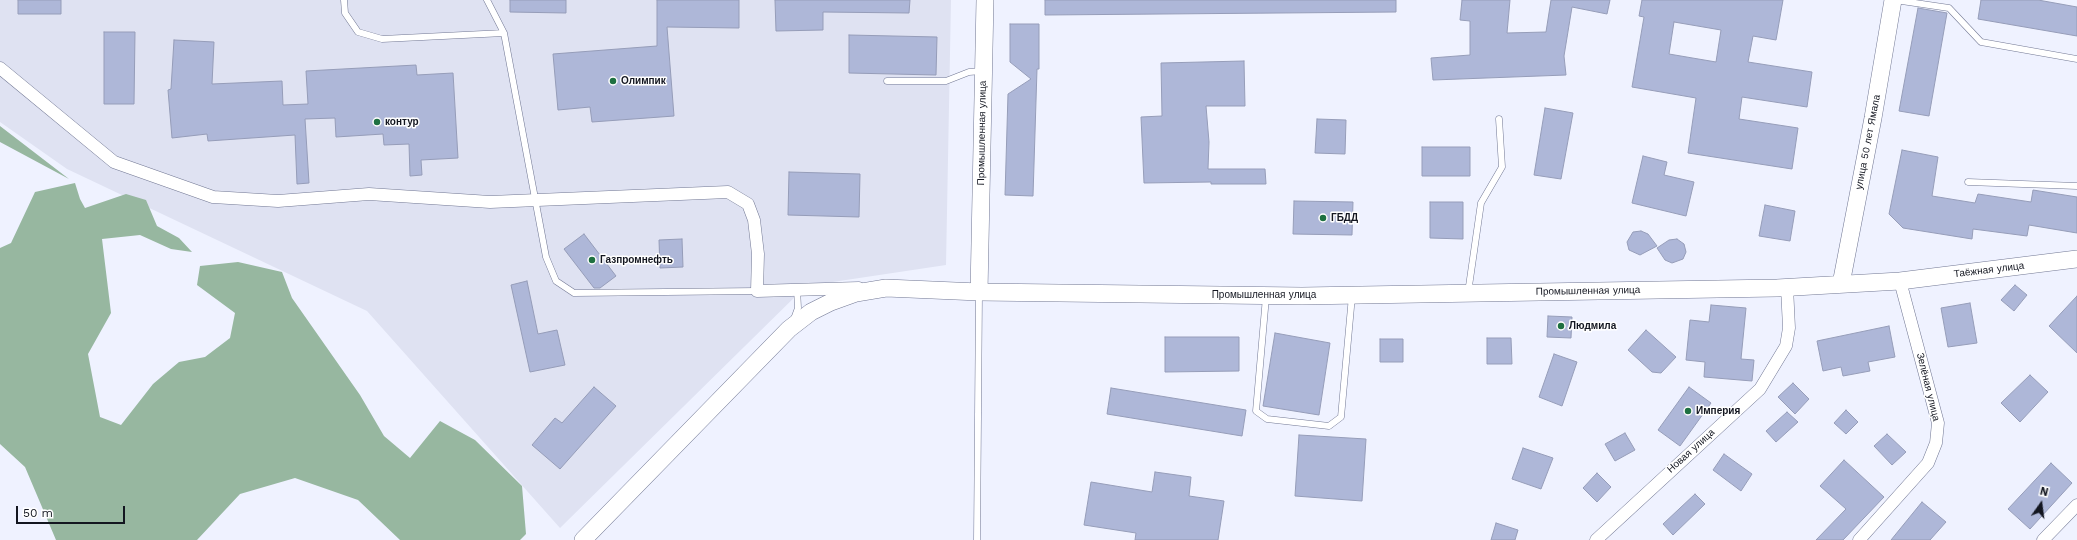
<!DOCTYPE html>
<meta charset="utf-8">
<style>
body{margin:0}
#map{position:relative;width:2077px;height:540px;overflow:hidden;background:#eff2ff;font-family:"Work Sans",sans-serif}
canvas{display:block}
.north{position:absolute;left:2021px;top:484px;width:40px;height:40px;-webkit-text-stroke:3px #fff;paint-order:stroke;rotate:14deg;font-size:11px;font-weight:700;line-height:16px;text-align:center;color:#131620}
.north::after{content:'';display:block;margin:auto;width:14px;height:18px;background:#131620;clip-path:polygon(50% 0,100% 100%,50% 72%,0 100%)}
.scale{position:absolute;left:16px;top:506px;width:109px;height:18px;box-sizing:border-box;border:2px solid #131620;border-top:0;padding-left:5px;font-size:12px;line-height:14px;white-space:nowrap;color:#131620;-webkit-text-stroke:3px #fff;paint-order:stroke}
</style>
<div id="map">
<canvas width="2077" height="540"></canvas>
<div class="north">N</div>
<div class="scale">50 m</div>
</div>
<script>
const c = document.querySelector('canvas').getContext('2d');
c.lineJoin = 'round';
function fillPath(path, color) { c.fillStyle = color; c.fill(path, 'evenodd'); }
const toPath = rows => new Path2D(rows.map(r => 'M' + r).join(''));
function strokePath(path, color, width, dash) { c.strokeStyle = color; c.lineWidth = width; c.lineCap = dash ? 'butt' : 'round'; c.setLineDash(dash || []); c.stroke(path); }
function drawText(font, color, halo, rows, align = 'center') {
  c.font = font + ' "Work Sans",sans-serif'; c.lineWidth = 3; c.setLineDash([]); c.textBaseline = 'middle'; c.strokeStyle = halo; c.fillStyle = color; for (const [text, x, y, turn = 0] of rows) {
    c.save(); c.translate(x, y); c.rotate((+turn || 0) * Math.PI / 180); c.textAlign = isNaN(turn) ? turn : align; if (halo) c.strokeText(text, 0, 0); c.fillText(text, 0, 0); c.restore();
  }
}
fillPath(toPath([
 [0,0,951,0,946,265,806,286,560,528,367,311,67,169,0,122]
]), '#dfe2f2');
fillPath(toPath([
 [0,126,69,179,0,142],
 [75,183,80,199,85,208,126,194,146,200,157,226,179,238,192,252,171,249,140,235,102,239,111,313,88,354,100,417,121,425,153,384,179,362,205,357,230,338,235,313,197,285,200,266,238,262,282,272,292,298,360,395,384,436,410,458,440,421,475,440,522,486,526,534,520,540,400,540,358,500,295,478,240,494,197,540,56,540,25,467,0,444,0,248,11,243,35,192]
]), '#97b7a0');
const building = toPath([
 [18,0,61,0,61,14,18,14,18,0],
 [510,0,566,0,566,13,510,12,510,0],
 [657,0,739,0,739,28,667,27,674,116,592,122,590,107,558,110,553,54,657,46,657,0],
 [775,0,910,0,909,13,823,12,823,30,776,31,775,0],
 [1045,0,1396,0,1396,12,1045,15,1045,0],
 [1462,0,1510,0,1507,33,1546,32,1551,0,1610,0,1607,14,1572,7,1564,56,1566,75,1433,80,1431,58,1470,55,1470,21,1460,20,1462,0],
 [1642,0,1783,0,1776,40,1753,36,1748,62,1812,72,1807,107,1742,97,1739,119,1798,128,1792,169,1688,153,1696,98,1632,87,1644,17,1639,16,1642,0],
 [1674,22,1721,30,1716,62,1669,54,1674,22],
 [1981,0,2038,0,2077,7,2077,36,1978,19,1981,0],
 [1918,8,1947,13,1929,116,1899,111,1918,8],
 [1010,24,1039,24,1039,69,1037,69,1033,196,1005,195,1008,94,1031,79,1010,62,1010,24],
 [104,32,135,32,134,104,104,104,104,32],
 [849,35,937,37,936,75,849,73,849,35],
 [174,40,214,42,212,84,282,81,283,105,308,104,306,71,416,65,417,75,453,73,458,158,421,160,422,175,410,176,409,144,384,145,383,134,336,137,335,118,305,119,309,183,297,184,295,135,208,141,207,134,172,138,168,90,171,89,174,40],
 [1244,61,1245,106,1206,106,1209,142,1208,169,1265,169,1266,184,1211,184,1211,182,1144,183,1141,117,1162,116,1161,63,1244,61],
 [1545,108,1573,113,1561,179,1534,175,1545,108],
 [1317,119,1346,120,1345,154,1315,153,1317,119],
 [1422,147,1470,147,1470,176,1422,176,1422,147],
 [1902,150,1938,157,1932,196,1975,203,1978,194,2031,202,2033,190,2077,197,2077,233,2029,225,2027,236,1973,229,1972,239,1903,228,1889,214,1902,150],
 [1643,156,1667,162,1664,175,1694,182,1686,216,1632,203,1643,156],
 [789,172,860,174,859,217,788,215,789,172],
 [1294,201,1353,202,1352,235,1293,234,1294,201],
 [1430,202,1463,202,1463,239,1430,238,1430,202],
 [1765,205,1795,211,1790,241,1759,236,1765,205],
 [1641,231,1648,234,1657,246,1640,255,1629,250,1627,242,1633,232,1641,231],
 [584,234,616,276,600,288,594,288,564,249,584,234],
 [682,239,683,267,660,268,659,240,682,239],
 [1677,239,1684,244,1686,252,1683,259,1672,263,1665,260,1657,248,1669,240,1677,239],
 [527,281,538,334,557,330,565,365,530,372,511,285,527,281],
 [2015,285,2027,295,2014,311,2001,300,2015,285],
 [2077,296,2077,353,2049,326,2077,296],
 [1970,303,1977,343,1948,347,1941,308,1970,303],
 [1711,305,1746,308,1741,359,1754,360,1752,381,1704,377,1705,362,1686,360,1690,320,1709,322,1711,305],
 [1548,316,1572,317,1571,338,1547,337,1548,316],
 [1889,326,1895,357,1868,362,1870,371,1843,376,1841,367,1823,371,1817,341,1889,326],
 [1646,330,1676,357,1661,373,1652,372,1628,350,1646,330],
 [1275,333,1330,343,1319,415,1263,406,1275,333],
 [1165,337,1239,337,1239,371,1165,372,1165,337],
 [1487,338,1511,338,1512,364,1487,364,1487,338],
 [1380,339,1403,339,1403,362,1380,362,1380,339],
 [1554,354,1577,362,1562,406,1539,397,1554,354],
 [2030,375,2048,392,2020,422,2001,403,2030,375],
 [1793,383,1809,399,1795,414,1778,397,1793,383],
 [594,387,616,406,560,469,532,445,555,418,562,423,594,387],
 [1689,387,1711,403,1680,446,1658,430,1689,387],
 [1111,388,1246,410,1242,436,1107,414,1111,388],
 [1846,410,1858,422,1846,434,1834,423,1846,410],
 [1787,412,1798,422,1776,442,1766,431,1787,412],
 [1625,433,1635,450,1615,461,1605,444,1625,433],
 [1887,434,1906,452,1892,465,1874,446,1887,434],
 [1299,435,1366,439,1362,501,1295,496,1299,435],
 [1523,448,1553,458,1541,489,1512,479,1523,448],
 [1724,454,1752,474,1741,491,1713,470,1724,454],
 [1844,460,1884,497,1843,540,1816,540,1846,509,1820,486,1844,460],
 [2051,463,2072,483,2030,529,2008,509,2051,463],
 [1155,472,1191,477,1189,496,1224,501,1218,540,1135,540,1136,533,1084,525,1091,482,1152,492,1155,472],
 [1597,473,1611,487,1597,502,1583,488,1597,473],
 [1695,494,1705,504,1673,535,1663,524,1695,494],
 [1922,502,1946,522,1930,540,1891,540,1922,502],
 [1496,523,1518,530,1515,540,1491,540,1496,523]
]);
fillPath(building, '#aeb7d8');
strokePath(building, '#969db9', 1);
const lane = toPath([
 [344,0,345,13,358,32,382,39,504,33,546,257,556,281,574,293,757,291],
 [487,0,504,33],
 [1895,0,1949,8,1981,42,2077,59],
 [887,81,946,81,969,72,982,71],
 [1968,182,2077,186],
 [1468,293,1481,203,1502,167,1499,119],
 [1266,297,1256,411,1267,419,1329,426,1341,417,1352,296],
 [794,319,798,308,797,289],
 [977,540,979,293]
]);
const street = toPath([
 [0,68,114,162,213,197,278,201,369,194,490,202,728,192,748,204,754,220,758,254,757,291,859,288],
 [1596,540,1760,389,1786,346,1789,328,1787,287],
 [1859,540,1928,463,1936,443,1938,423,1900,281],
 [2043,540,2077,505]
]);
const secondary = toPath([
 [1841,284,1873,118,1893,0],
 [979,292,985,0],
 [583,540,789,329,811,312,831,302,856,293,886,288,979,292,1302,296,1777,288,1900,281,2077,259]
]);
strokePath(lane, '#727894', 7);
strokePath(street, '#727894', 13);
strokePath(secondary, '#727894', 18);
strokePath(lane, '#fff', 6);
strokePath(street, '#fff', 12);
strokePath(secondary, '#fff', 17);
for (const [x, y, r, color] of [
 [613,81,4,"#1e7041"],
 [377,122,4,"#1e7041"],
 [1323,218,4,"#1e7041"],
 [592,260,4,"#1e7041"],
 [1561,326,4,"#1e7041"],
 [1688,411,4,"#1e7041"]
]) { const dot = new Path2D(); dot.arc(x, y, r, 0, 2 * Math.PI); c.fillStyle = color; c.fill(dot); strokePath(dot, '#fff', 1.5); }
drawText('bold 10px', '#131620', '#fff', [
 ["Олимпик",621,81],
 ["контур",385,122],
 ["ГБДД",1331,218],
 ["Газпромнефть",600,260],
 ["Людмила",1569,326],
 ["Империя",1696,411]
], 'left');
drawText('10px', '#131620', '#fff', [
 ["Промышленная улица",982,133,-89],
 ["улица 50 лет Ямала",1868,142,-79],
 ["Таёжная улица",1989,270,-7],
 ["Промышленная улица",1588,291,-1],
 ["Промышленная улица",1264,295],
 ["Зелёная улица",1928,387,76],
 ["Новая улица",1691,451,-42]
]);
</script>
